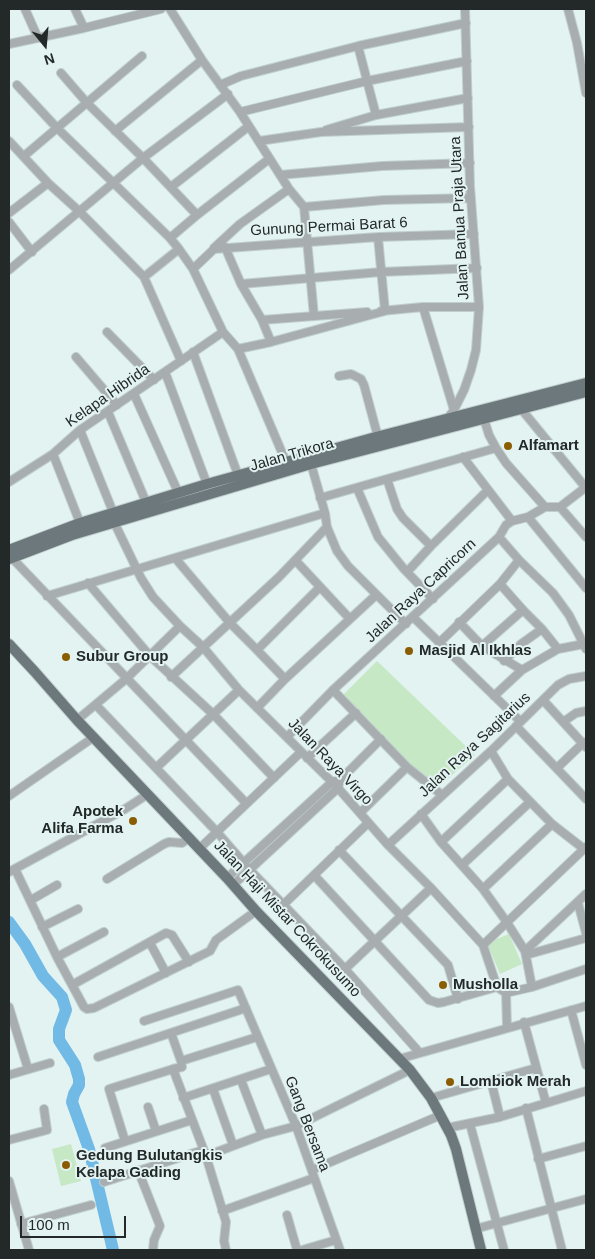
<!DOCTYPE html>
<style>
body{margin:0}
#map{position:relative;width:595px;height:1259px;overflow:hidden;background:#e2f3f2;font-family:Arial,sans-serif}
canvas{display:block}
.frame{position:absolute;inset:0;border:10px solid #232928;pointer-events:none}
.north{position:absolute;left:20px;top:20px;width:50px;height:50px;-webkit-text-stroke:4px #e2f3f2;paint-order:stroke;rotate:163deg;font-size:14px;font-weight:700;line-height:20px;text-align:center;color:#232928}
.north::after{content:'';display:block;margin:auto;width:18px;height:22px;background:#232928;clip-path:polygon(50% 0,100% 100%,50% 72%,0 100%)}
.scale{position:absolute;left:20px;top:1216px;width:106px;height:22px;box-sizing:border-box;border:2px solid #232928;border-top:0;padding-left:6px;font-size:15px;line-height:18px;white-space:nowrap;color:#232928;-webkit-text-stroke:4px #e2f3f2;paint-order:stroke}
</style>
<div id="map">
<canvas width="595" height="1259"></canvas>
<div class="frame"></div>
<div class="north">N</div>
<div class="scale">100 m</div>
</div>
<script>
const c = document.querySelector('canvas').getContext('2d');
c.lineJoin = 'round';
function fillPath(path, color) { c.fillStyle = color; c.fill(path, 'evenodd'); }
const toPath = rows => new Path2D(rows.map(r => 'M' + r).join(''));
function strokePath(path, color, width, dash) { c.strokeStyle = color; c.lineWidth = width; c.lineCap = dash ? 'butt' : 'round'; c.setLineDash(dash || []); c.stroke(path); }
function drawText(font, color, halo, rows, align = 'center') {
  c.font = font + ' Arial,sans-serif'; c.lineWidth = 4; c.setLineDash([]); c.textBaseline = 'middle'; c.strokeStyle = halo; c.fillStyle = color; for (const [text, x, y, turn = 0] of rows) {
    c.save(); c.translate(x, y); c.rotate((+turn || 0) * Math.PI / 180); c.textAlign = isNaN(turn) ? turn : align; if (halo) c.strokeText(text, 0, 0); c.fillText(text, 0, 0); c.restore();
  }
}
fillPath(toPath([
 [377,661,475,755,435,790,343,695],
 [509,934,522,964,500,974,487,943],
 [71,1144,81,1181,61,1186,52,1149]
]), '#c6e8c4');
strokePath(toPath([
 [9,922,25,944,43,976,62,997,66,1010,59,1029,59,1040,75,1065,79,1079,79,1085,74,1094,72,1102,89,1149,113,1250]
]), '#71bae6', 12);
const minor = toPath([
 [25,9,38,38],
 [75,9,84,28],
 [170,9,202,60,240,112,289,189,304,207,314,316],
 [568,9,577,43,586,93],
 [9,44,84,28,161,9],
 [358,46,376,115],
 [61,73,87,103,143,158,197,215],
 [17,85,57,128,170,238,179,249],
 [220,85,241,76,358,46,466,23],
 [240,112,367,81,467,61],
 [326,130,376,115,468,98],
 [115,131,202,60],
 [9,141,48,183,80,212,144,277,181,361],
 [259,141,321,132,469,127],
 [24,156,142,56],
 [280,175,382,166,470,163],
 [171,187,249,126],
 [304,207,384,200,471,198],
 [9,213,48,183],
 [9,222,32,252],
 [170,238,197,215,269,159],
 [225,247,241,284,262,320,271,342],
 [214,248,240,224,289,189],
 [193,269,214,249,378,237,474,234],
 [9,270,143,158,228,94],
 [144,277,179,249,193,269,223,332,238,349,286,462],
 [241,284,381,272,477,268],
 [423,307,454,410],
 [381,311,423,307,479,307],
 [262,320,367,312],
 [107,332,154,380],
 [238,349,271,342,385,311,378,237],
 [193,352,238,475],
 [76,357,117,405],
 [165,372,207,484],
 [339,376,351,374,361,379,364,385,378,437],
 [134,394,178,492],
 [522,410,586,488],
 [108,412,146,502],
 [447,419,454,410,464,390,471,370,476,350,479,307,470,186,465,9],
 [484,419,489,435,496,448,506,463,545,507],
 [80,430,113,512],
 [53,454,80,523],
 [463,457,512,521],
 [311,464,325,513,327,527,337,551,348,566,406,624],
 [387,479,397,509,403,518,431,546],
 [9,482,53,454,80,430,223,332],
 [357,488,378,537,404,569,433,599],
 [320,498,496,448],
 [560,507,586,537],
 [528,517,586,588],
 [114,522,141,578,153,597,180,626,203,647,239,690,338,788,388,845,431,888,483,945,497,987,506,993,507,1027],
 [499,537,519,560,553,593,569,615,586,649],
 [12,558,246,803],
 [176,559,230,623,257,650],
 [296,561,350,619],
 [407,572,431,546,488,490],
 [88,583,150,656,213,714,274,778],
 [500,584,523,610,542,629,558,649],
 [47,596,325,513],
 [413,617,520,721],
 [459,622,482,646,522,670],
 [439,643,500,584,519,560],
 [482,646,523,610],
 [504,661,521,644,542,629],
 [171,677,279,577,327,527],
 [285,679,257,650,320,587],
 [333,690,407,767,442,795],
 [494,696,522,670,558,649,584,644],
 [543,700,586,747],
 [96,705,217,832,250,870,345,969,419,1052],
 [257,708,285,679,376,595],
 [77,720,126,679,180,626],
 [563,722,576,713,586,711],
 [516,726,586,799],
 [287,737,333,690,499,537,506,525,512,521,528,517,545,507,560,507,586,487],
 [491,751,508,779,552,824,584,849],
 [307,758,356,713],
 [157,767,239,690],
 [557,768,583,743,586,742],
 [9,796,94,737],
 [360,813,407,767],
 [421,814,441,842,483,889,506,921,525,951,532,987],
 [441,842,508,779],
 [388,845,491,751,558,685,569,679,586,676],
 [200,848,301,752],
 [339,850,448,965,458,999],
 [462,865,530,802],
 [15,869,57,957,84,1007,87,1009,94,1008,210,951,216,940,256,911],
 [9,872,125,809,148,794],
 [314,875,429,1000,438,1003,444,1002,497,987],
 [227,878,332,782,336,781],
 [107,879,164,844,169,842,182,843,189,838],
 [233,885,338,788,340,780,381,739],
 [483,889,552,824],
 [31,900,57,885],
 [578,903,586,933],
 [283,905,368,823],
 [42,927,78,909],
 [150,943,166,973],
 [483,945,586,847],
 [525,951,586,894],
 [526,955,586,938],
 [57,957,104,932],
 [345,969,431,888],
 [72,985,166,933,172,935,189,962],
 [506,993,532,987,586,969],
 [9,1007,28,1069],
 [571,1010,586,1065],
 [144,1021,238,990,296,1126,340,1250],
 [524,1022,546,1103],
 [171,1033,181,1061],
 [98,1057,246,1008],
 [399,1059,586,1006],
 [9,1075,50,1063],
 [241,1080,262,1135],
 [491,1081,500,1117],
 [213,1089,233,1145],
 [183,1098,271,1069],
 [431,1098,536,1068],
 [148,1107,156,1131],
 [526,1108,562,1250],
 [470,1124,504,1250],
 [447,1128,500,1117,586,1091],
 [9,1140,47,1130,44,1109],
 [125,1141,109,1089,173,1069],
 [105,1148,192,1120],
 [206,1156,262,1135,296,1126,410,1070],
 [538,1159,586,1146],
 [138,1170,160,1226,154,1240,153,1250],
 [312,1170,441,1115],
 [9,1181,29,1250],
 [104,1182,203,1150],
 [222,1211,314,1178],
 [287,1215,297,1250],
 [21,1224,91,1205],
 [475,1229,586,1199],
 [226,1250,224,1241,226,1222,206,1156,173,1069,182,1067,181,1061,257,1037],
 [302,1250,336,1240]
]);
const major = toPath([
 [9,550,80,523,207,484,372,438,586,383],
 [9,559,72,535,311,464,586,392],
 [9,644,35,672,77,720,227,878,256,911,410,1070,431,1098,451,1135,456,1149,481,1250]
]);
strokePath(minor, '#c0cfce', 10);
strokePath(major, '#c0cfce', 12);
strokePath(minor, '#a8aeb0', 8);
strokePath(major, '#6c787b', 10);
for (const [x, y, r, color] of [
 [508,446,5,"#8b5d02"],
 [409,651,5,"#8b5d02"],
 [66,657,5,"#8b5d02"],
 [133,821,5,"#8b5d02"],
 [443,985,5,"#8b5d02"],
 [450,1082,5,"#8b5d02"],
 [66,1165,5,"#8b5d02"]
]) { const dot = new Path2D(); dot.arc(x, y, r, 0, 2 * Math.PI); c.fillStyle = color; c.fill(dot); strokePath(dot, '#e2f3f2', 2); }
drawText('15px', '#232928', '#e2f3f2', [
 ["Jalan Banua Praja Utara",460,218,-93],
 ["Gunung Permai Barat 6",329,227,-3],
 ["Kelapa Hibrida",108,396,-35],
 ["Jalan Trikora",292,455,-16],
 ["Jalan Raya Capricorn",421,591,-43],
 ["Jalan Raya Sagitarius",475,745,-43],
 ["Jalan Raya Virgo",330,762,46],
 ["Jalan Haji Mistar Cokrokusumo",287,919,47],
 ["Gang Bersama",307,1124,69]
]);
drawText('bold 15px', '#232928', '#e2f3f2', [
 ["Alfamart",518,446],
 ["Masjid Al Ikhlas",419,651],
 ["Subur Group",76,657],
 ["Apotek",123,812,"right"],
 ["Alifa Farma",123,829,"right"],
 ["Musholla",453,985],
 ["Lombiok Merah",460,1082],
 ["Gedung Bulutangkis",76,1156],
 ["Kelapa Gading",76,1173]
], 'left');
</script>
